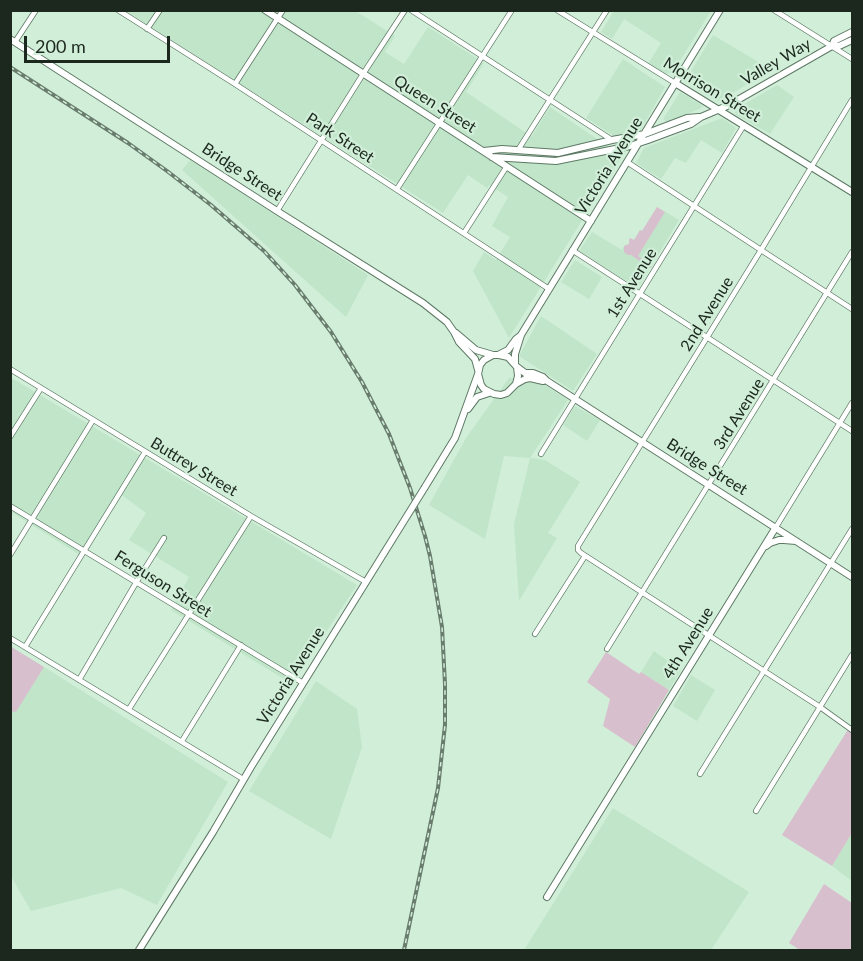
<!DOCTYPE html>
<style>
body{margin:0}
#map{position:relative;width:863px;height:961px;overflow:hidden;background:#d1efd8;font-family:Lato,sans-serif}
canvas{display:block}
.frame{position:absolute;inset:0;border:12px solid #1c271e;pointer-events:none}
.scale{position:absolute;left:24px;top:36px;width:146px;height:27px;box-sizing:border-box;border:3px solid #1c271e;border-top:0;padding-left:8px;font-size:18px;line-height:21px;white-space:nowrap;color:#1c271e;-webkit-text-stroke:4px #d1efd8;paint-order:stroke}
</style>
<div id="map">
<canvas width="863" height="961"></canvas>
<div class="frame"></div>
<div class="scale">200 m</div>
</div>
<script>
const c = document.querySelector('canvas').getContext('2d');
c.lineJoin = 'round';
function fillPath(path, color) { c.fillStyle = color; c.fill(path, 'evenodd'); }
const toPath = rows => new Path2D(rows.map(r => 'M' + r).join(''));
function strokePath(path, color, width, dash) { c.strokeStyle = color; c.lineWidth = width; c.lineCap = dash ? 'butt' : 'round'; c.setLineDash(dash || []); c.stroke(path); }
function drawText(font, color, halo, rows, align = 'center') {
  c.font = font + ' Lato,sans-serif'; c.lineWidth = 4.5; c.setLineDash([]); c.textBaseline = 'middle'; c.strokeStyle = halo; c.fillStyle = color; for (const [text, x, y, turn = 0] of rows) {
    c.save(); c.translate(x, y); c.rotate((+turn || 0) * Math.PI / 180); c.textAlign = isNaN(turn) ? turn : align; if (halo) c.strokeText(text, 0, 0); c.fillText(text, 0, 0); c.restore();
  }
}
fillPath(toPath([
 [126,11,358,11,357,12,395,36,385,52,404,64,428,27,484,63,466,92,525,132,532,136,550,107,622,156,509,338,473,271,484,252,496,260,510,237,492,226,508,197,489,185,487,188,468,175,443,213],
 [614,11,711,11,673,72,665,74,648,64,661,43,624,19,612,39,601,32],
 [713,35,772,70,717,102,685,81],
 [623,59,665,87,640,131,614,136,586,118],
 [777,85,794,97,770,134,735,114,736,109],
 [680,92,703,106,699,109,667,122,663,119],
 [722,118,736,128,722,153,701,140,686,163,675,158,661,179,636,163,644,148],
 [190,160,368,275,346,317,182,170],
 [657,207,679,220,638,288,579,251,592,232,622,250,624,246,629,244,629,240,630,238,634,240,640,230,642,231],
 [575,260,602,277,589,299,561,282],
 [541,316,597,354,573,391,519,356],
 [10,377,357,585,292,684,171,610,189,577,129,540,146,513,122,495,83,557,11,512],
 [509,378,537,380,568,400,530,458,545,460,580,482,548,533,557,538,519,601,514,524,530,458,504,456,485,539,429,505,466,438],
 [575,406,600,420,587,441,563,425],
 [654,651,681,670,669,690,641,672],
 [44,667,228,782,157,905,121,888,31,911,11,876,10,711,16,711],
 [691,675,715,690,697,721,673,706],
 [316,681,357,709,362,747,331,839,249,791],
 [613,808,749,892,711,950,524,950],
 [852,833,852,881,832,866]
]), '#c0e5c9');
fillPath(toPath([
 [657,207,665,212,638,256,652,266,650,268,631,255,628,255,624,252,624,246,629,244,629,240,630,238,634,240,640,230,642,231],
 [10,646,44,667,16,712,11,711],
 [606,652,639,674,641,672,669,690,635,747,603,726,610,699,587,682],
 [852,723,852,833,832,866,782,835],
 [824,884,852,903,852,950,800,950,789,943]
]), '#d8bfce');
const street = toPath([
 [118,10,235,84,549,289],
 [411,10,612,140],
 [557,10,675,83],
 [774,10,852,59],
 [147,29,160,10],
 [15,42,36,10],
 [235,84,283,10],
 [852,100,761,250,578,546,578,550,581,553,820,707,852,730],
 [518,150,607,10],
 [627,162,761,250,852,309],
 [397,189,512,10],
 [277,211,363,74,405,10],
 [464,233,507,166],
 [572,250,852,431],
 [10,369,251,516,366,582],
 [10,437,41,388],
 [541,454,744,125],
 [10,506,303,683],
 [776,527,852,403],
 [10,555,93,420],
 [535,634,585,556],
 [10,638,243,779],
 [25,647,145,452],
 [607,649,852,252],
 [79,680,137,581,164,538],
 [129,709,251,516],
 [182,741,241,645],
 [700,774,852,529],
 [756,811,852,655]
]);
const secondary = toPath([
 [265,10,591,221],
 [10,39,277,211,423,303,447,322,454,332,459,342,475,359,478,370],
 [832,46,839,46,852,40],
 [675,83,852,192],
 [484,151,502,149,558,153,612,140,645,134,687,118,699,117],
 [492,157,556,161,630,146,648,140,691,124,701,117,727,106,832,46,834,41,852,32],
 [456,333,476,350,493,355],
 [500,354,508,350,516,339,521,335],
 [515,364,515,354,521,335,720,10],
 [517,367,525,373,533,373,543,377,547,381,852,577],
 [516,384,518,376,517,367,508,357,499,355,493,355,484,360,480,365,478,374,481,385,484,389,494,394,501,395,507,393,516,384,525,379,530,378,543,381],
 [468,409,477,397,489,393],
 [425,487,455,438,478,374],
 [766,546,770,543,779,540,784,540,796,541],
 [547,897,776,527],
 [139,950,213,832,251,767,384,553]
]);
strokePath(street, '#5e7965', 6);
strokePath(secondary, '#5e7965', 8);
strokePath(street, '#fff', 4.5);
strokePath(secondary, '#fff', 6);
const rail = toPath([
 [10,67,128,143,167,171,211,205,264,251,295,285,331,332,362,382,389,434,410,488,425,536,430,556,442,627,445,684,445,725,438,788,404,950]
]);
strokePath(rail, '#697c6d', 4);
strokePath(rail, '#d1efd8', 1.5, [4.5]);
const secondaryBridge = toPath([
 [384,553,425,487]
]);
strokePath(secondaryBridge, '#5e7965', 8, []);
strokePath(secondaryBridge, '#fff', 6);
drawText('16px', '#1c271e', '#d1efd8', [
 ["Valley Way",776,62,-30],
 ["Morrison Street",712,90,31],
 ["Queen Street",435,104,32],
 ["Park Street",340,138,33],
 ["Victoria Avenue",609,166,-58],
 ["Bridge Street",242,172,33],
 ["1st Avenue",632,283,-58],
 ["2nd Avenue",707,314,-58],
 ["3rd Avenue",739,414,-58],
 ["Buttrey Street",194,467,31],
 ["Bridge Street",707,467,32],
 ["Ferguson Street",163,584,32],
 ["4th Avenue",688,643,-58],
 ["Victoria Avenue",291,676,-58]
]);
</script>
